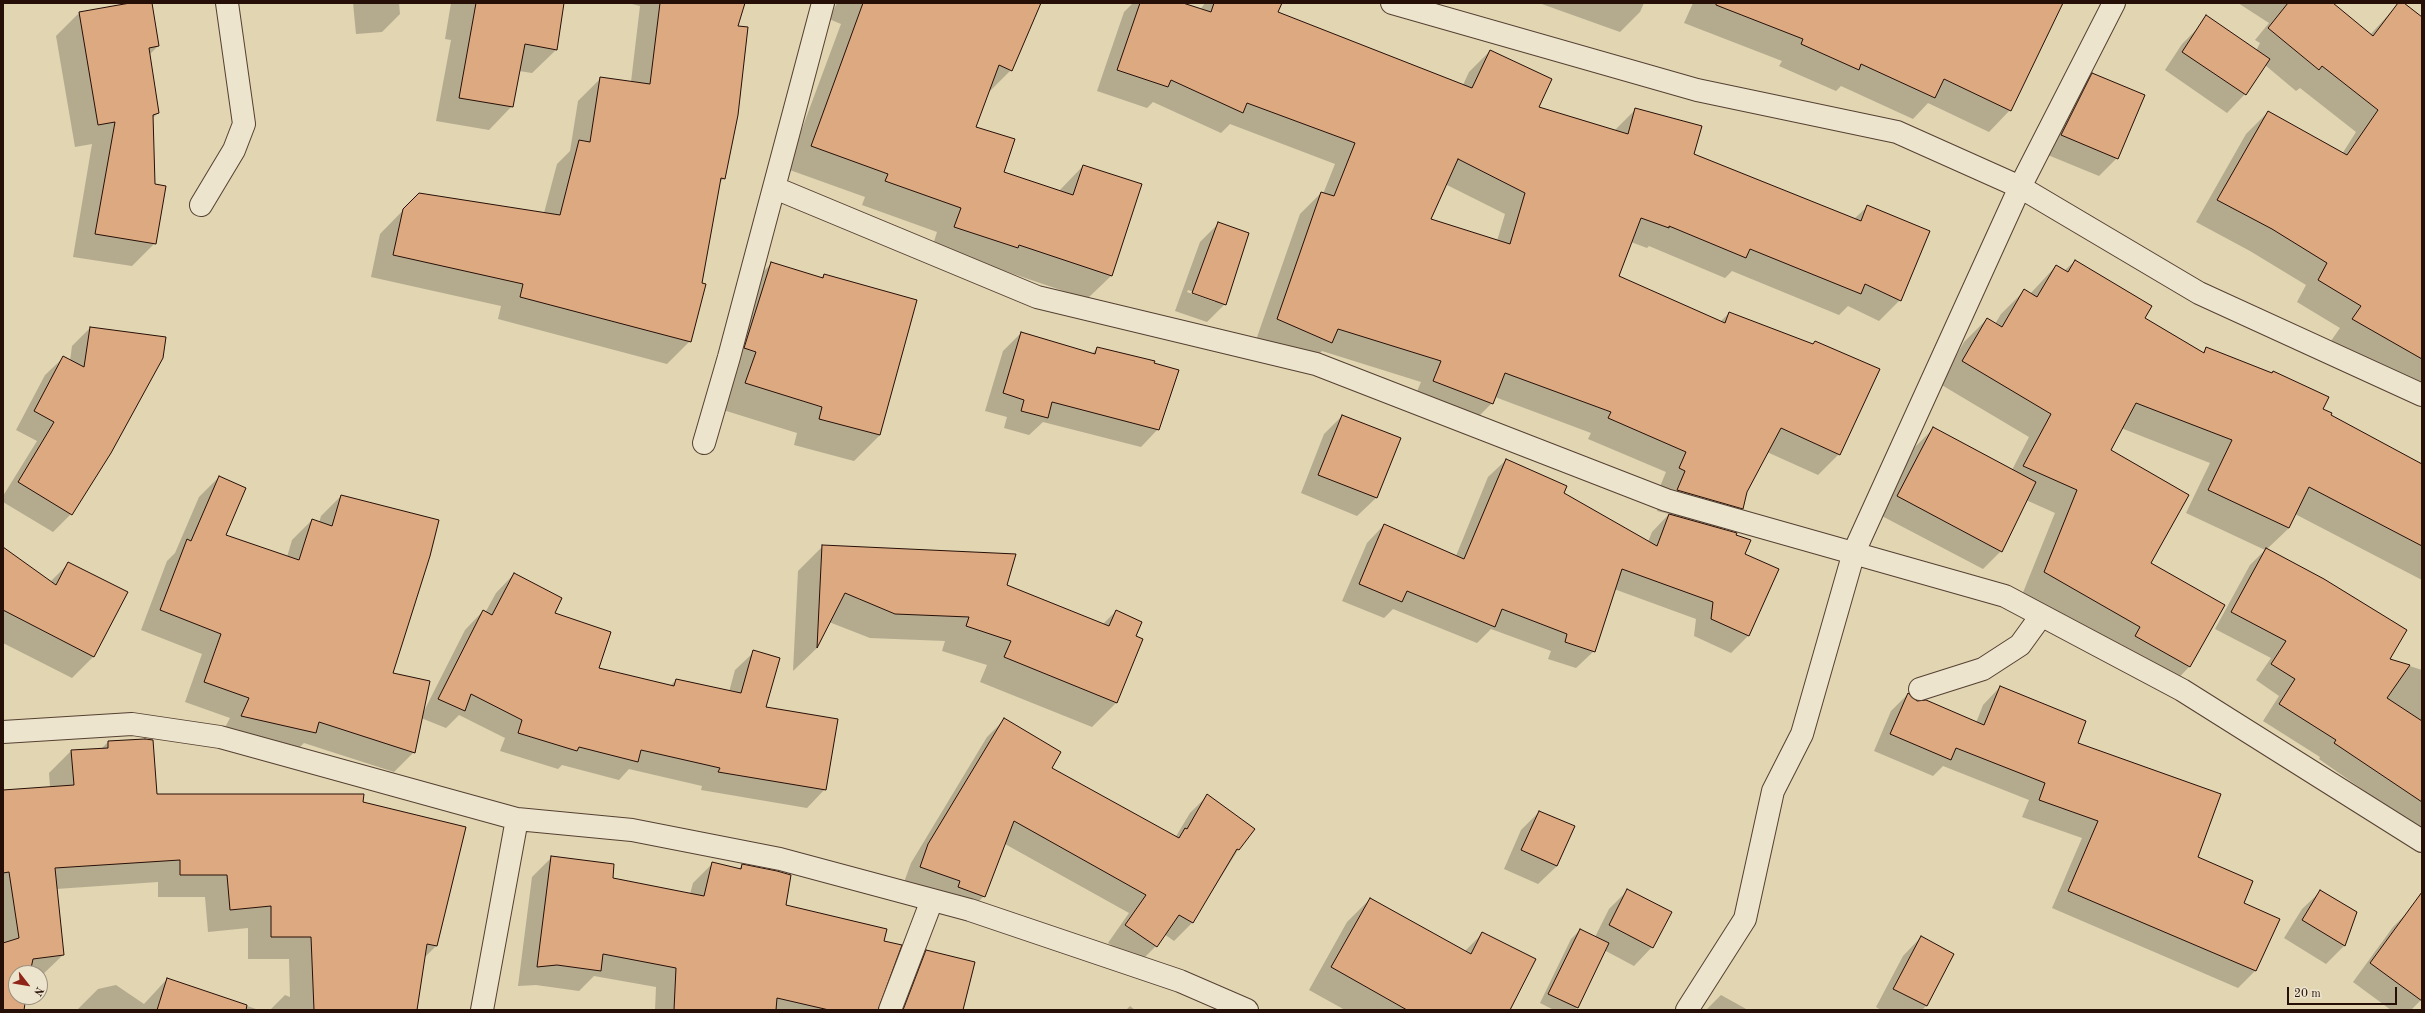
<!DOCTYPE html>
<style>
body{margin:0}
#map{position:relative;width:2425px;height:1013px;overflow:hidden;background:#e1d5b2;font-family:"Old Standard TT",serif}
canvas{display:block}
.frame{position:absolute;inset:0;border:4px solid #260f07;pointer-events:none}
.north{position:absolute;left:8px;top:965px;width:40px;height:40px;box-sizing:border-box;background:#ece4cd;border:1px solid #9d8f7e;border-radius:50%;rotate:121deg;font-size:11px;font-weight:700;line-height:16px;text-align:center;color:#260f07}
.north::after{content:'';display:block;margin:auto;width:14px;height:18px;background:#8f2418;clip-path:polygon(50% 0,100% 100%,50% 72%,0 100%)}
.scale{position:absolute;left:2287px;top:987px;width:110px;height:18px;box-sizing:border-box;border:2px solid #260f07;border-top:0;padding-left:5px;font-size:12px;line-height:14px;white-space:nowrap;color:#260f07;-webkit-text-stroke:3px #ece4cd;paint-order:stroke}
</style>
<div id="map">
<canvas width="2425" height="1013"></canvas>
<div class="frame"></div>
<div class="north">N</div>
<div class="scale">20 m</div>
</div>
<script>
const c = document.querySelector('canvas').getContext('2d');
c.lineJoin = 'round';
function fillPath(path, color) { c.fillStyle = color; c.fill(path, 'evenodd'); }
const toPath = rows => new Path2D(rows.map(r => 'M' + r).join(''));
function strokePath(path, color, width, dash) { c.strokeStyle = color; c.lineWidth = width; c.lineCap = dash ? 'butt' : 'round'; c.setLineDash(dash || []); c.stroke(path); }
fillPath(toPath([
 [136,3,151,3,158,46,149,55,158,113,152,119,155,243,132,266,73,257,92,144,75,147,56,36,79,13],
 [353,3,399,3,400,14,382,32,356,34],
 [451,3,563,3,556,50,532,73,519,71,512,106,489,130,436,121,451,40,445,39],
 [628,3,744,3,737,27,724,178,719,183,690,341,667,364,498,319,501,306,371,277,380,234,419,194,544,213,557,164,570,151,578,101,601,78,631,82,640,6],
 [837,3,1040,3,1011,70,987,94,975,128,1003,173,1059,191,1083,166,1141,185,1111,276,1087,299,996,268,931,251,937,232,862,205,865,197,787,169,841,24,829,19],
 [1133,3,1179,3,1200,10,1205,3,1262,3,1277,12,1463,85,1469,72,1490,51,1538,108,1614,131,1636,109,1693,154,1854,219,1868,206,1900,300,1879,321,1848,306,1839,315,1732,271,1725,278,1649,246,1647,248,1631,242,1618,277,1720,322,1729,313,1812,345,1815,342,1839,454,1818,475,1767,452,1746,492,1742,508,1720,529,1744,555,1778,570,1748,636,1731,653,1694,636,1696,619,1614,589,1594,651,1576,668,1548,659,1551,651,1491,629,1477,643,1393,609,1384,618,1342,601,1367,543,1384,525,1456,556,1488,477,1506,460,1648,542,1652,532,1669,514,1657,511,1664,491,1659,489,1666,472,1588,439,1591,433,1495,397,1492,403,1471,424,1413,401,1421,382,1322,351,1310,363,1256,340,1300,214,1321,193,1323,194,1335,164,1230,124,1221,133,1153,102,1147,108,1097,91,1124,12],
 [1445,184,1505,214,1497,241,1429,219],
 [1539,3,1644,3,1640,12,1620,32],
 [1693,3,2062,3,2010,110,1989,132,1928,103,1913,119,1841,86,1836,91,1779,66,1782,61,1684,23],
 [2238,3,2331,3,2370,35,2399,3,2422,18,2422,401,2400,380,2331,341,2340,328,2297,302,2306,285,2250,251,2196,222,2246,134,2268,112,2342,154,2356,132,2300,88,2296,91,2265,65,2245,94,2227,113,2165,70,2182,44,2200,26,2255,53,2260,43,2255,40,2269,23],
 [2092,74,2117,158,2099,176,2043,153,2074,93],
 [1218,224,1225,304,1207,322,1175,311,1200,242],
 [1188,290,1215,300,1215,302,1187,292],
 [2075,261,2144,318,2202,353,2207,348,2422,465,2422,580,2295,514,2289,528,2267,549,2388,659,2422,670,2422,828,2380,802,2319,759,2320,757,2263,721,2279,696,2256,680,2271,658,2215,629,2250,565,2265,550,2186,513,2210,463,2121,428,2109,450,2149,563,2224,606,2189,667,2167,690,2022,595,2055,513,2026,500,2001,551,1983,569,1880,515,1915,447,1934,428,2012,470,2029,437,1940,384,1964,342,1987,319,1995,324,2001,314,2024,291,2030,294,2056,266,2064,271],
 [772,263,821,278,824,275,880,435,854,461,794,445,797,433,720,409,746,289],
 [90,328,71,514,53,532,3,502,3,496,37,441,16,430,45,375,64,357,70,361,72,346],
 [1021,333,1092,354,1097,348,1158,429,1141,447,1043,422,1029,435,1004,428,1007,417,985,411,1003,351],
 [1342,416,1400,438,1376,498,1357,516,1301,493,1324,434],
 [219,477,225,535,287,557,292,540,312,520,319,523,321,516,341,496,392,674,424,711,465,630,483,611,485,613,496,593,514,574,553,614,598,668,670,686,676,680,729,692,735,670,754,652,764,708,825,789,807,808,701,790,702,786,629,769,619,780,562,765,558,769,500,751,505,738,459,715,446,728,421,718,414,752,394,772,304,743,295,752,221,735,230,718,185,702,202,654,141,630,167,561,175,553,199,497],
 [823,546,1006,585,1103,624,1116,611,1135,637,1117,702,1092,727,980,682,987,665,942,651,945,641,870,638,829,622,817,648,793,671,798,571],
 [3,548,50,582,69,563,94,656,72,678,3,643],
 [2000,687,2076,744,2243,903,2279,919,2255,971,2238,988,2052,908,2082,838,2022,817,2029,800,1943,766,1933,776,1874,751,1891,711,1908,694,1917,702,1976,723,1983,705],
 [1005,719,1050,768,1175,838,1190,813,1208,795,1238,850,1192,923,1174,941,1164,934,1156,946,1138,964,1108,943,1129,913,1005,844,984,896,966,914,903,885,911,863,987,737],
 [108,742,156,795,362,803,465,828,436,946,424,958,416,1010,270,1010,285,995,290,997,289,959,248,959,248,928,208,932,205,897,158,897,158,882,56,889,63,955,40,977,40,973,16,973,16,997,25,997,23,1010,3,1010,3,791,50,787,49,773,71,751,101,749],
 [1539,812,1557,866,1538,884,1504,869,1521,830],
 [552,857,612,879,690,894,693,883,713,863,739,869,742,865,784,906,883,941,878,1010,655,1010,656,987,594,976,579,991,536,985,518,986,532,877],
 [1627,891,1652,947,1634,966,1604,950,1575,1010,1554,1010,1540,1003,1571,939,1580,930,1595,937,1609,909],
 [2321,891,2356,912,2344,946,2326,964,2284,938,2302,909],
 [1370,899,1464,952,1483,933,1509,1010,1345,1010,1309,990,1347,922],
 [2411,909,2422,917,2422,999,2411,1010,2391,1010,2353,982,2393,927],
 [1921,937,1953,954,1926,1006,1922,1010,1881,1010,1876,1007,1903,956],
 [926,952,962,1010,892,1010,906,972],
 [167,979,259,1010,77,1010,98,989,116,985,144,1004],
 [1721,995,1748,1010,1706,1010],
 [1130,1006,1135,1010,1126,1010]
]), '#0003');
const building = toPath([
 [130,3,152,3,159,46,149,48,159,113,153,115,155,184,166,186,156,244,95,234,115,122,98,125,79,12,130,3],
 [476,3,564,3,557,50,525,44,513,107,459,98,476,3],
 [660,3,745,3,738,26,748,27,738,115,725,179,721,178,702,283,706,284,691,342,520,297,523,284,393,255,403,209,419,193,560,215,579,140,590,142,600,77,650,84,660,3],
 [863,3,1041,3,1012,71,999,65,976,127,1015,139,1004,172,1073,195,1083,165,1142,184,1112,276,1019,245,1018,248,954,227,961,208,885,181,888,174,811,146,863,3],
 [1140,3,1183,3,1211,12,1214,3,1282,3,1278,12,1472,88,1490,50,1552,79,1539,107,1628,134,1635,108,1702,126,1694,154,1861,221,1867,205,1930,231,1901,301,1865,284,1861,294,1750,249,1746,258,1669,226,1669,228,1641,218,1619,276,1725,323,1729,312,1813,344,1815,341,1880,369,1840,455,1781,428,1747,492,1743,509,1677,490,1685,471,1679,468,1686,452,1608,418,1611,412,1505,373,1493,404,1433,381,1441,361,1338,329,1332,343,1277,319,1321,192,1334,196,1355,143,1247,103,1243,113,1171,80,1168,87,1117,70,1140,3],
 [1458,159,1525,193,1510,244,1431,219,1458,159],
 [1716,3,2063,3,2011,111,1944,79,1935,98,1861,64,1859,70,1801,44,1803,39,1716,5,1716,3],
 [2288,3,2333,3,2373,36,2398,3,2404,3,2422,17,2422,359,2352,319,2361,306,2318,280,2327,263,2272,229,2217,200,2268,111,2347,155,2378,110,2322,66,2319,70,2268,28,2288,3],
 [2206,15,2270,59,2246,95,2182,52,2206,15],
 [2092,73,2145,95,2118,159,2061,135,2092,73],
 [1218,222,1249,233,1226,305,1192,293,1218,222],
 [2075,260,2152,306,2145,318,2204,353,2206,347,2272,373,2273,371,2329,397,2323,409,2332,413,2331,415,2422,464,2422,546,2309,487,2289,528,2208,490,2232,440,2136,403,2111,450,2189,495,2151,563,2225,605,2190,667,2135,636,2140,627,2044,572,2077,490,2023,466,2051,414,1962,361,1987,318,2002,327,2024,289,2037,297,2056,265,2068,272,2075,260],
 [771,262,823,278,824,274,917,300,880,435,819,419,822,407,745,383,756,352,744,348,771,262],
 [90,327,166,337,163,358,111,453,72,515,18,482,54,422,34,411,63,356,84,367,90,327],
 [1021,332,1095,354,1097,347,1155,361,1154,363,1179,370,1159,430,1052,402,1048,418,1021,411,1024,400,1003,393,1021,332],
 [1342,415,1401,438,1377,498,1318,475,1342,415],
 [1933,427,2036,482,2002,552,1897,496,1933,427],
 [1506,459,1567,486,1564,493,1657,546,1669,514,1737,533,1736,535,1751,540,1745,554,1779,569,1749,636,1711,619,1713,602,1622,569,1595,652,1565,642,1567,634,1502,609,1495,627,1407,591,1402,602,1359,584,1384,524,1464,559,1506,459],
 [219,476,246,488,226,535,299,560,312,519,332,526,341,495,439,520,430,556,393,673,430,681,415,753,319,722,316,733,241,716,249,698,204,682,221,634,160,610,187,539,191,541,219,476],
 [822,545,1016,554,1007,585,1109,626,1116,610,1142,622,1136,636,1143,639,1117,703,1004,657,1011,641,966,626,969,617,895,614,845,593,817,648,822,545],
 [3,547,56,585,68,562,128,592,94,657,3,610,3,547],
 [2266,548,2324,579,2407,630,2390,659,2410,665,2387,698,2422,721,2422,802,2334,743,2336,740,2279,704,2295,679,2271,664,2286,641,2231,612,2266,548],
 [514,573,562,598,555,613,611,632,599,668,674,686,676,679,741,693,753,650,780,658,766,707,838,719,826,790,718,772,720,768,641,750,638,762,579,747,577,751,518,733,522,720,471,694,465,711,438,699,483,610,492,615,514,573],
 [2000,686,2086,721,2078,743,2221,794,2198,857,2253,881,2244,903,2280,919,2256,971,2068,891,2098,821,2039,800,2045,783,1956,748,1951,760,1890,734,1908,693,1917,701,1926,700,1984,725,2000,686],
 [1004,718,1061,752,1052,768,1179,838,1185,828,1187,829,1207,794,1255,829,1239,850,1237,849,1193,923,1179,915,1157,947,1125,925,1146,895,1014,821,985,897,958,887,960,881,920,867,928,844,1004,718],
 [145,739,153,740,157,794,364,794,363,802,466,827,437,946,427,944,417,1010,314,1010,311,937,271,937,271,906,230,910,227,875,180,875,180,860,55,868,64,955,33,959,30,973,16,973,16,997,26,997,24,1010,3,1010,3,943,19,938,9,872,3,873,3,790,74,785,71,750,108,748,108,741,145,739],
 [1539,811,1575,826,1557,866,1521,850,1539,811],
 [551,856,614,864,613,878,704,896,712,862,741,869,742,864,777,871,791,875,786,905,887,929,884,941,902,945,878,1010,829,1010,777,998,776,1010,674,1010,676,968,603,954,601,971,557,965,537,967,551,856],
 [1627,889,1672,912,1653,948,1609,925,1627,889],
 [2320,890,2357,912,2345,946,2302,920,2320,890],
 [2422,892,2422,1001,2370,963,2422,892],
 [1370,898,1471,954,1482,932,1536,959,1510,1010,1407,1010,1331,967,1370,898],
 [1580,929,1609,943,1578,1008,1548,994,1580,929],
 [1921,936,1954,954,1927,1006,1893,989,1921,936],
 [926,950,975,962,963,1010,903,1010,926,950],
 [167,978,247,1005,246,1010,157,1010,167,978]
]);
fillPath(building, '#dda980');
strokePath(building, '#260f07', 1);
const minor = toPath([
 [1392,3,1697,90,1897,132,2020,187,2199,293,2422,395],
 [775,188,1037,297,1316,364,1666,500,2005,596,2182,690,2422,841],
 [201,205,234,150,244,124,227,3],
 [704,443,729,357,823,3],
 [1920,689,1983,669,2020,645,2041,616],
 [3,732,132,724,220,737,517,819,632,830,780,859,970,910,1180,981,1247,1010],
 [482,1010,517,819],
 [890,1010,932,900],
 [1687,1010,1745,919,1773,791,1802,734,1854,552,2020,187,2114,3]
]);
strokePath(minor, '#554032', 24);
strokePath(minor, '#ece4cd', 22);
</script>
